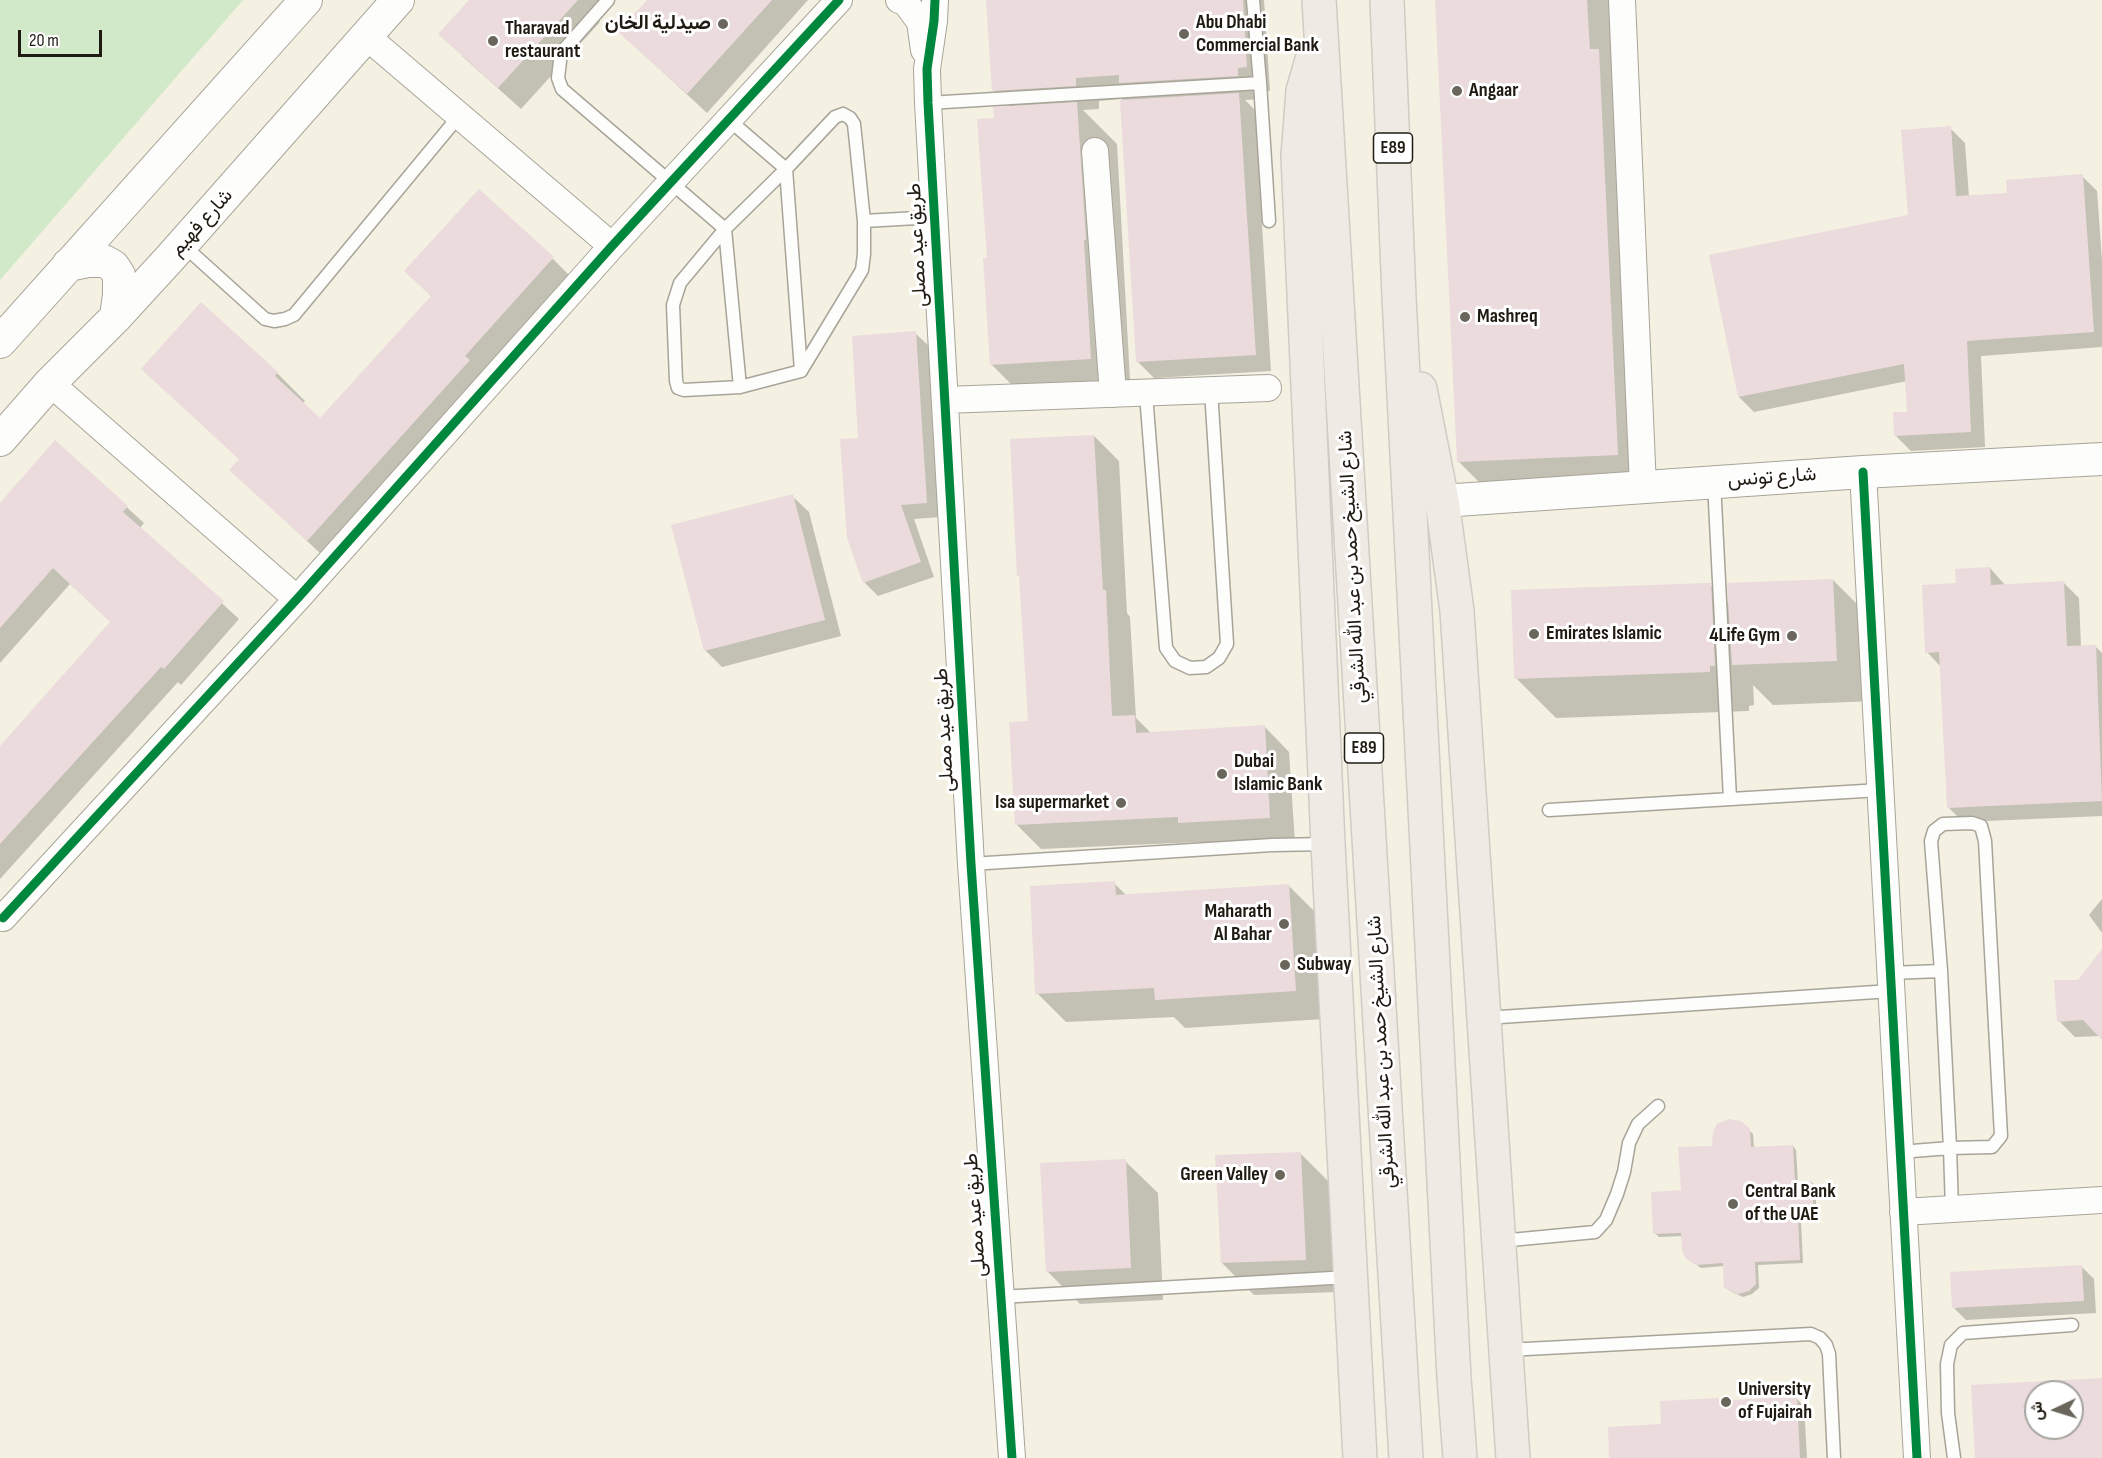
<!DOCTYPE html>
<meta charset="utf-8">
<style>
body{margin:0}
#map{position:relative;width:2102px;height:1458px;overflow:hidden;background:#f4f0e2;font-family:"Sofia Sans Condensed",Vazirmatn,sans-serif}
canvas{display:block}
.north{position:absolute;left:2024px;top:1380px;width:60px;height:60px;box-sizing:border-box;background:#fff;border:2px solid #a5a4a0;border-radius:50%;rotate:266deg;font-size:16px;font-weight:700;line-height:24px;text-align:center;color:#1f1b12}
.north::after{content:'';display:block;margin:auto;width:21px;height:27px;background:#6a665b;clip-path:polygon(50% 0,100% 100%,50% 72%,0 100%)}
.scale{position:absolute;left:18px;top:30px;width:84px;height:27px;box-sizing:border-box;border:3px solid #1f1b12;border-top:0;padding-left:8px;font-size:18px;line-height:21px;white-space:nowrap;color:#1f1b12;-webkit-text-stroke:4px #fff;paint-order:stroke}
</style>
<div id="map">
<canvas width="2102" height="1458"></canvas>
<div class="north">ش</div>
<div class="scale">20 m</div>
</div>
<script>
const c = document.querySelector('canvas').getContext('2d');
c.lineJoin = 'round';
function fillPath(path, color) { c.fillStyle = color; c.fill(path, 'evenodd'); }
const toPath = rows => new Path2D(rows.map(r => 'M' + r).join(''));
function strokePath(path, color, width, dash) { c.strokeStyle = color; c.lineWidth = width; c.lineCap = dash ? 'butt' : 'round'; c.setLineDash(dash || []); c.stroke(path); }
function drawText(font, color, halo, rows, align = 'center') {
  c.font = font + ' "Sofia Sans Condensed",Vazirmatn,sans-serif'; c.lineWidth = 6; c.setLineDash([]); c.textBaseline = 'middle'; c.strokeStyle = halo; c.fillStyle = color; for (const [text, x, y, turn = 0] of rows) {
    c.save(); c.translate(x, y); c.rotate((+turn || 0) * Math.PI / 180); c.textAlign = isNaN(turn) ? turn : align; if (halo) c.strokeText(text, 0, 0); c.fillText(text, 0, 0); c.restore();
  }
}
fillPath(toPath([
 [0,0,243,0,0,280]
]), '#d1e8c9');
fillPath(toPath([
 [471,0,604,0,591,14,600,22,521,109,462,56],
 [649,0,808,0,707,113,640,51],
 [988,0,1264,0,1270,91,1261,91,1261,99,1245,100,1255,110,1271,371,1154,378,1138,362,1122,99,1099,101,1099,109,1083,110,1117,144,1131,398,1032,405,992,365,988,259,995,119,1011,108,994,90],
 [1437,0,1618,0,1651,488,1492,495,1458,461],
 [1950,128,1965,143,1969,197,2009,194,2082,176,2097,191,2102,260,2102,347,1981,356,1985,447,1911,451,1896,436,1908,413,1907,381,1754,412,1739,397,1909,216],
 [553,259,580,286,336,568,231,470,240,460,143,369,277,373,305,401,303,403,321,420,432,297,406,271],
 [915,333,930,347,941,517,914,519,934,577,878,596,864,582,860,440],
 [1094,436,1119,461,1127,613,1130,617,1136,718,1151,733,1264,726,1289,752,1295,843,1205,848,1199,842,1041,849,1016,824,1029,722,1021,578,1018,575],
 [55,442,144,523,140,528,239,619,181,685,178,682,0,879,0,748,112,622,70,584,0,663,0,505],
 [792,496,809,512,841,636,722,667,705,650],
 [1990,568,2005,585,2064,583,2079,598,2081,647,2096,647,2102,653,2102,816,1963,822,1948,807,1941,667,1927,652,1957,584],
 [1833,580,1873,620,1876,701,1773,705,1753,685,1754,705,1749,706,1749,711,1556,718,1516,678,1710,585,1730,605],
 [1114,883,1127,896,1289,886,1318,915,1324,1019,1185,1028,1174,1017,1066,1022,1037,993],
 [2102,899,2102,933,2089,915],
 [2102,951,2102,1038,2100,1036,2075,1037,2059,1021,2079,981],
 [1741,1122,1753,1134,1754,1148,1793,1146,1796,1150,1798,1183,1812,1182,1815,1186,1817,1220,1801,1221,1803,1263,1758,1265,1759,1288,1752,1294,1743,1297,1730,1291,1726,1287,1724,1266,1701,1268,1687,1258,1683,1236,1659,1237,1655,1233,1714,1147],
 [1300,1153,1333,1186,1337,1292,1254,1295,1222,1263],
 [1125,1161,1158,1193,1163,1300,1080,1304,1047,1271],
 [2081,1266,2094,1279,2096,1313,1966,1320,1954,1308],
 [1796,1398,1804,1406,1807,1458,1611,1458,1662,1426,1718,1399,1721,1402]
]), '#0003');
fillPath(toPath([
 [469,0,578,0,498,88,438,34],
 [647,0,772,0,687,94,618,32],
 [986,0,1243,0,1247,67,1238,68,1238,76,1119,83,1119,75,1076,78,1076,86,992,91],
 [1435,0,1587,0,1590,49,1599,49,1618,455,1457,462],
 [1239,93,1256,355,1136,362,1120,100],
 [1077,102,1086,240,1084,240,1091,359,990,365,983,258,987,258,977,119,994,118,993,107],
 [1951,126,1956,196,2007,193,2006,180,2083,174,2094,332,1967,341,1971,432,1894,436,1893,412,1907,412,1904,364,1738,397,1709,255,1908,215,1901,130],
 [479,189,554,257,465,356,470,360,307,541,229,470,239,459,141,369,201,302,278,372,275,376,320,418,431,296,404,271],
 [916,331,927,503,901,505,921,562,863,583,847,538,840,439,858,438,852,336],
 [1094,435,1103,590,1106,590,1112,716,1135,715,1136,733,1265,725,1270,818,1178,823,1178,817,1015,825,1009,722,1028,721,1019,575,1017,576,1010,439],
 [55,440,128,506,123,512,224,601,164,669,161,667,0,844,0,746,110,622,53,568,0,628,0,503],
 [793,494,825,620,704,651,671,525],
 [1990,567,1991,585,2064,581,2067,646,2096,645,2102,801,1947,808,1939,652,1925,653,1922,585,1956,583,1955,569],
 [1833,579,1837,661,1732,665,1727,583],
 [1707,583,1711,583,1715,666,1710,666,1710,672,1514,679,1511,590],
 [1115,881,1116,895,1289,884,1296,991,1155,1000,1154,988,1035,994,1030,886],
 [2102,949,2102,1040,2083,1020,2057,1022,2054,980,2078,980],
 [1729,1119,1741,1121,1750,1129,1751,1147,1793,1145,1795,1182,1812,1181,1814,1217,1798,1218,1800,1260,1755,1262,1756,1284,1749,1291,1738,1294,1724,1288,1723,1263,1696,1265,1686,1259,1682,1251,1681,1233,1653,1234,1651,1192,1681,1190,1678,1147,1712,1146,1713,1132,1717,1124],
 [1301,1152,1306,1260,1221,1263,1215,1155],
 [1126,1159,1131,1268,1046,1272,1040,1163],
 [2082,1265,2084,1301,1952,1308,1950,1272],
 [2102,1378,2102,1458,1975,1458,1971,1385],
 [2036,1392,2072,1392,2072,1428,2036,1428],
 [1797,1396,1800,1458,1609,1458,1608,1427,1661,1424,1660,1401,1719,1398,1719,1401]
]), '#ebdbdc');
const service = toPath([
 [608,0,561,53,558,78,562,89,725,229,740,387],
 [1253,0,1260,83,1269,221],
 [928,103,1260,83],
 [843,114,850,118,854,124,864,221,864,254,862,270,801,371,740,387,684,390,678,388,676,381,673,305,680,283,725,229,786,169,835,117,843,114],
 [729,120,786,169,801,371],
 [864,221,935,217],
 [183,245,265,319,274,321,285,319,294,315,459,116],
 [1146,394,1166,648,1175,661,1190,668,1206,667,1219,658,1227,644,1211,390],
 [1714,482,1730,799],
 [1549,810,1880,790],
 [971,864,1272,845,1327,844],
 [1890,973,1941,971],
 [1485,1018,1891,991],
 [1900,1152,1950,1148,1992,1147,2001,1136,1985,841,1981,826,1972,823,1943,824,1934,831,1931,841,1941,971,1950,1148,1952,1209],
 [1500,1241,1595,1232,1606,1220,1617,1194,1624,1172,1629,1143,1638,1124,1658,1106],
 [1000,1297,1349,1277],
 [1507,1350,1811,1334,1820,1338,1826,1345,1829,1354,1834,1458],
 [1954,1458,1948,1413,1947,1364,1951,1345,1963,1333,2072,1325]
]);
const minor = toPath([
 [899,0,906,3,920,22,924,50],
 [935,0,934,21,927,69,928,103,971,864,1012,1458],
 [1622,0,1643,487],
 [366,36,612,246],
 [1095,151,1113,394],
 [50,383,297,599],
 [945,400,1268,388],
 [1863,472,1917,1458],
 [3,918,297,599,612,246,839,0],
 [1903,1212,2102,1200]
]);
const tertiary = toPath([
 [68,265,88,261,104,261,113,266,119,275,119,295,116,317],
 [0,342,306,0],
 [0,440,50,383,116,317,171,257,398,0],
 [1442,501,1863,472,2102,459]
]);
const trunk = toPath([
 [1319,0,1406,1458],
 [1387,0,1399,297,1454,1378,1460,1458],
 [1312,60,1303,91,1298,156,1328,844,1360,1458],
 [1420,389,1442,501,1457,611,1513,1458]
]);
strokePath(service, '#a8a499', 15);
strokePath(minor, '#a8a499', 28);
strokePath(tertiary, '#a8a499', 34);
strokePath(trunk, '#ceccc5', 36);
strokePath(service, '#fdfdfb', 12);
strokePath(minor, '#fdfdfb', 26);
strokePath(tertiary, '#fdfdfb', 32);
strokePath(trunk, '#f0eae4', 33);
strokePath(toPath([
 [935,0,934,21,927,69,928,103,971,864,1012,1458],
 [1863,472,1917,1458],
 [3,918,297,599,612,246,839,0]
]), '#00873e', 9);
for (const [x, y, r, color] of [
 [723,24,6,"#6a665b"],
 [1184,34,6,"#6a665b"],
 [493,41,6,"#6a665b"],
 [1457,91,6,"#6a665b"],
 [1465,317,6,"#6a665b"],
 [1534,634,6,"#6a665b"],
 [1792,636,6,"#6a665b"],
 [1222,774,6,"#6a665b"],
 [1121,803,6,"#6a665b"],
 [1284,924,6,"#6a665b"],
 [1285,965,6,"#6a665b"],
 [1280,1175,6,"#6a665b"],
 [1733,1204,6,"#6a665b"],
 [1726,1402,6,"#6a665b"]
]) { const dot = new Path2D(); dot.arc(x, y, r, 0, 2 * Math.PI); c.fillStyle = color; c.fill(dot); strokePath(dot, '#fff', 2); }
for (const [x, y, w] of [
 [1393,148,39],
 [1364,748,39]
]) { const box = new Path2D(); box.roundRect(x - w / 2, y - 15, w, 30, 4.5); c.fillStyle = '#fff'; c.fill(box); strokePath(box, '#1f1b12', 1.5); }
drawText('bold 18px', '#1f1b12', null, [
 ["E89",1393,148],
 ["E89",1364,748]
]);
drawText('bold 20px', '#1f1b12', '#fff', [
 ["Abu Dhabi",1196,23],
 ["Commercial Bank",1196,46],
 ["صيدلية الخان",711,24,"right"],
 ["Tharavad",505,29],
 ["restaurant",505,52],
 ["Angaar",1469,91],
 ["Mashreq",1477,317],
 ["Emirates Islamic",1546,634],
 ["4Life Gym",1780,636,"right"],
 ["Dubai",1234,762],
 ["Islamic Bank",1234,785],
 ["Isa supermarket",1109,803,"right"],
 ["Maharath",1272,912,"right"],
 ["Al Bahar",1272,935,"right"],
 ["Subway",1297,965],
 ["Green Valley",1268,1175,"right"],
 ["Central Bank",1745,1192],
 ["of the UAE",1745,1215],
 ["University",1738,1390],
 ["of Fujairah",1738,1413]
], 'left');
drawText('20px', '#1f1b12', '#fff', [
 ["شارع فهيم",202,223,-48],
 ["طريق عيد مصلى",918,245,-93],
 ["شارع تونس",1772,478,-4],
 ["شارع الشيخ حمد بن عبد الله الشرقي",1353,567,-93],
 ["طريق عيد مصلى",945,730,-93],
 ["شارع الشيخ حمد بن عبد الله الشرقي",1382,1052,-93],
 ["طريق عيد مصلى",976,1215,-94]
]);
</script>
